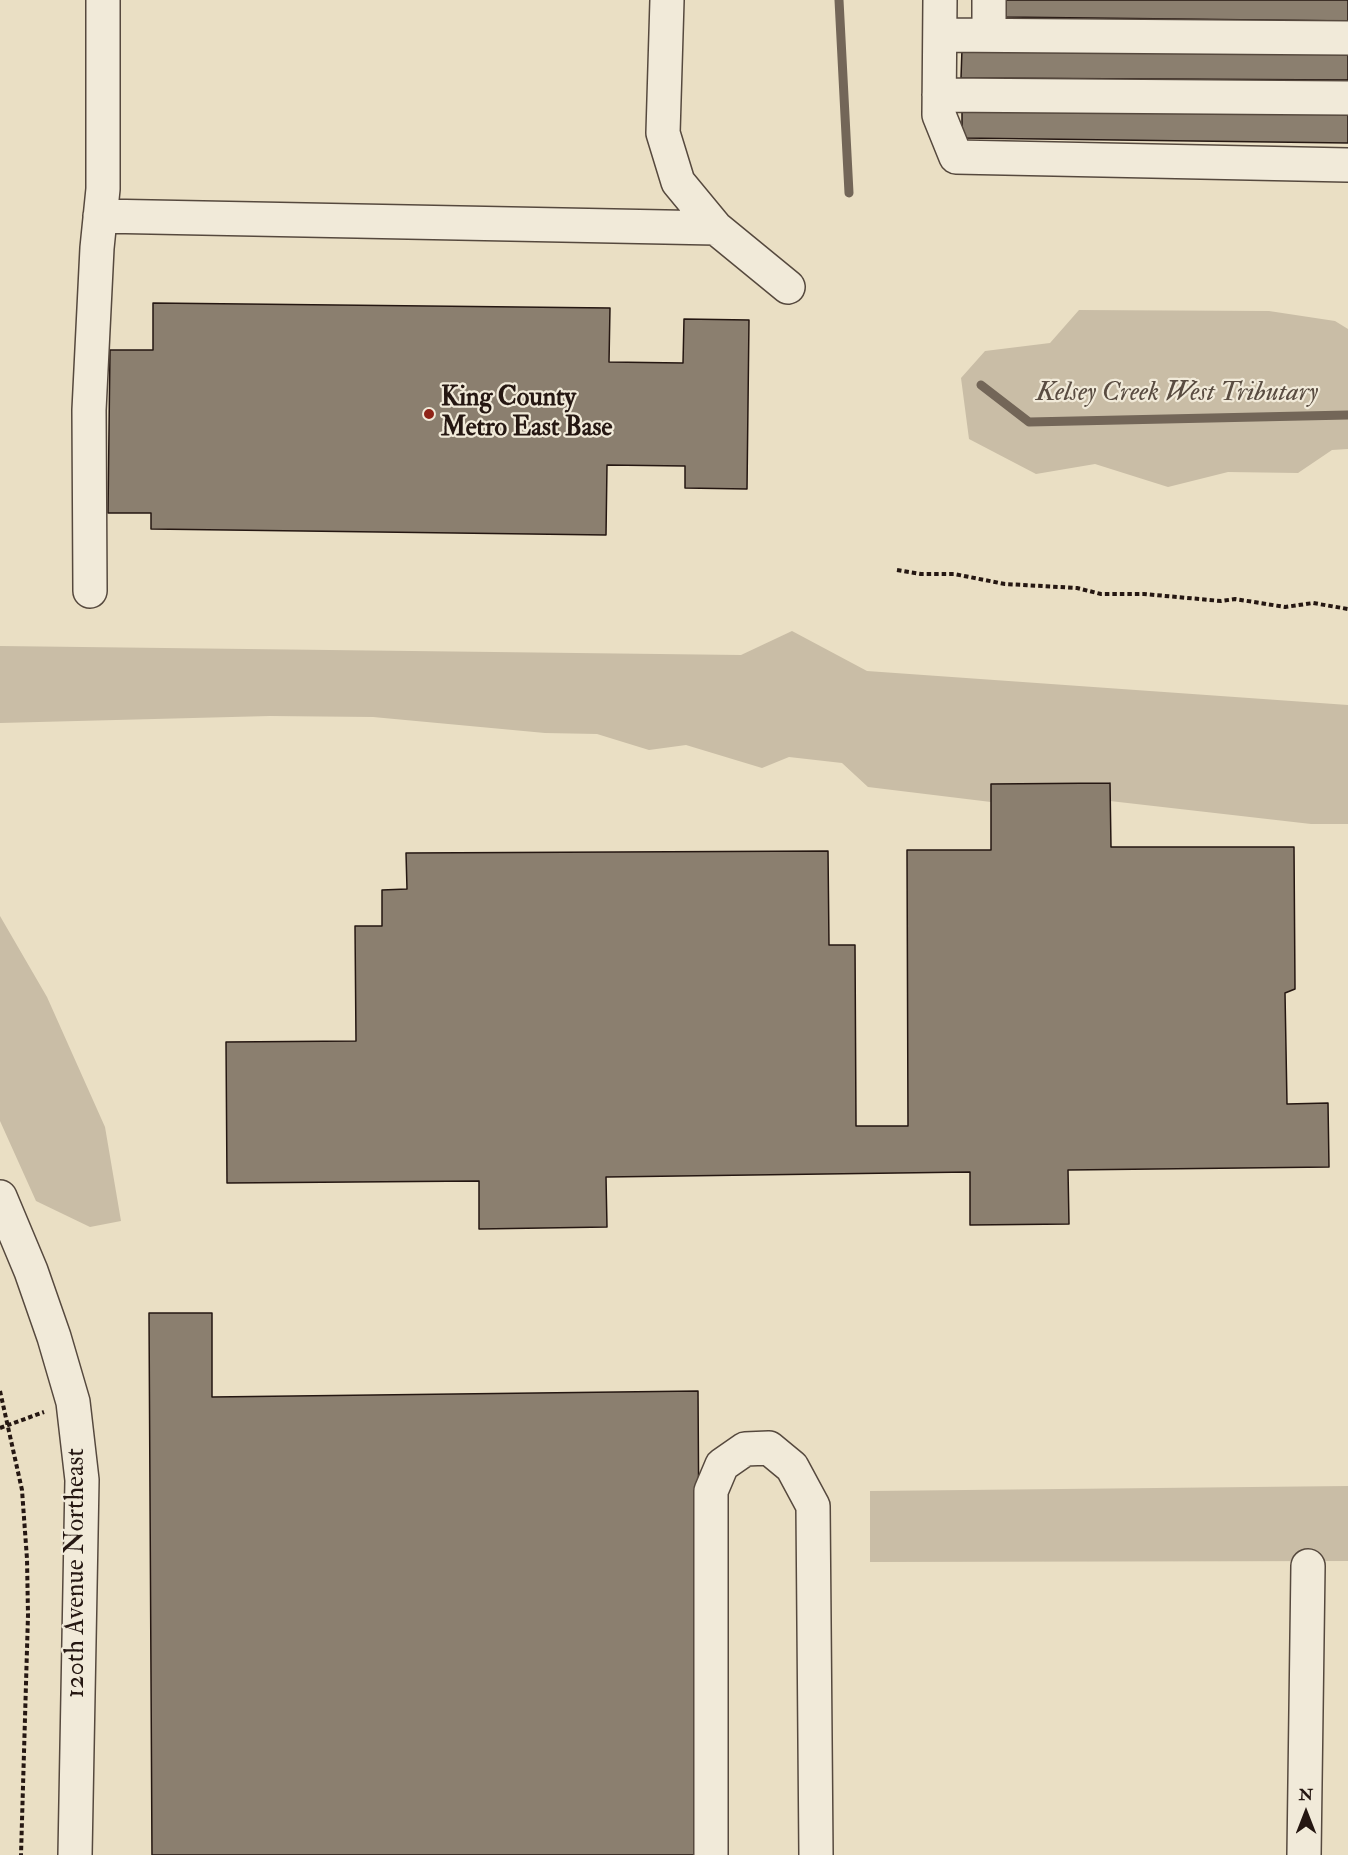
<!DOCTYPE html>
<style>
body{margin:0}
#map{position:relative;width:1348px;height:1855px;overflow:hidden;background:#eadfc4;font-family:"IM FELL Double Pica",serif}
canvas{display:block}
.north{position:absolute;left:1276px;top:1783px;width:60px;height:60px;-webkit-text-stroke:4px #f1ead9;paint-order:stroke;rotate:0deg;font-size:16px;font-weight:700;line-height:24px;text-align:center;color:#251712}
.north::after{content:'';display:block;margin:auto;width:21px;height:27px;background:#251712;clip-path:polygon(50% 0,100% 100%,50% 72%,0 100%)}
</style>
<div id="map">
<canvas width="1348" height="1855"></canvas>
<div class="north">N</div>
</div>
<script>
const c = document.querySelector('canvas').getContext('2d');
c.lineJoin = 'round';
function fillPath(path, color) { c.fillStyle = color; c.fill(path, 'evenodd'); }
const toPath = rows => new Path2D(rows.map(r => 'M' + r).join(''));
function strokePath(path, color, width, dash) { c.strokeStyle = color; c.lineWidth = width; c.lineCap = dash ? 'butt' : 'round'; c.setLineDash(dash || []); c.stroke(path); }
function drawText(font, color, halo, rows, align = 'center') {
  c.font = font + ' "IM FELL Double Pica",serif'; c.lineWidth = 4.5; c.setLineDash([]); c.textBaseline = 'middle'; c.strokeStyle = halo; c.fillStyle = color; for (const [text, x, y, turn = 0] of rows) {
    c.save(); c.translate(x, y); c.rotate((+turn || 0) * Math.PI / 180); c.textAlign = isNaN(turn) ? turn : align; if (halo) c.strokeText(text, 0, 0); c.fillText(text, 0, 0); c.restore();
  }
}
fillPath(toPath([
 [1079,310,1269,311,1335,321,1348,329,1348,449,1332,450,1298,473,1228,472,1168,487,1095,464,1036,474,969,439,961,378,985,351,1050,343],
 [792,631,867,671,1348,705,1348,824,1311,824,1110,801,1110,783,991,784,991,802,868,787,842,763,789,757,762,768,686,745,649,750,597,734,545,733,373,717,270,716,0,723,0,646,741,655],
 [0,916,47,997,105,1127,121,1221,90,1227,36,1201,0,1121],
 [1348,1486,1348,1561,870,1562,870,1491]
]), '#c9bda6');
strokePath(toPath([
 [839,0,849,193],
 [981,385,1029,422,1348,415]
]), '#736658', 9);
const building = toPath([
 [1003,0,1348,0,1348,21,1003,17,1003,0],
 [962,49,1348,51,1348,80,961,78,962,49],
 [962,109,1348,113,1348,143,962,138,962,109],
 [153,303,610,308,609,362,683,363,684,319,749,320,747,489,685,488,685,466,607,465,606,535,151,529,151,513,108,513,110,350,153,350,153,303],
 [1110,783,1111,847,1294,847,1295,989,1285,993,1287,1104,1328,1103,1329,1167,1068,1170,1069,1224,970,1225,970,1172,606,1177,607,1227,479,1229,479,1181,227,1183,226,1042,356,1041,355,926,382,926,382,890,407,889,406,853,828,851,829,945,855,945,856,1126,908,1126,907,850,991,850,991,784,1110,783],
 [149,1313,212,1313,212,1397,698,1391,701,1855,152,1855,149,1313]
]);
fillPath(building, '#8b7f6f');
strokePath(building, '#251712', 1.5);
const minor = toPath([
 [667,0,663,133,678,182,716,228,788,287],
 [940,0,939,115,956,157,1348,165],
 [989,0,989,35],
 [940,35,1348,38],
 [939,95,1348,98],
 [100,216,716,228],
 [90,591,89,410,97,248,103,189,103,0],
 [0,1197,31,1271,54,1337,73,1402,82,1480,75,1855],
 [711,1855,711,1491,722,1465,745,1449,769,1448,792,1467,813,1506,816,1855],
 [1304,1855,1308,1566]
]);
strokePath(minor, '#56493e', 36);
strokePath(toPath([
 [897,570,921,574,954,574,1005,584,1077,588,1101,594,1144,594,1221,601,1235,599,1285,607,1313,603,1348,609],
 [0,1391,22,1490,27,1559,28,1615,21,1855],
 [0,1428,44,1412]
]), '#251712', 4, [4.5, 3]);
strokePath(minor, '#f1ead9', 33);
for (const [x, y, r, color] of [
 [429,414,6,"#8f2418"]
]) { const dot = new Path2D(); dot.arc(x, y, r, 0, 2 * Math.PI); c.fillStyle = color; c.fill(dot); strokePath(dot, '#f1ead9', 2); }
drawText('bold 26px', '#251712', '#f1ead9', [
 ["King County",441,399],
 ["Metro East Base",441,429]
], 'left');
drawText('26px', '#251712', '#f1ead9', [
 ["120th Avenue Northeast",77,1573,-90]
]);
drawText('italic 27px', '#594c41', '#f1ead9', [
 ["Kelsey Creek West Tributary",1177,394]
]);
</script>
